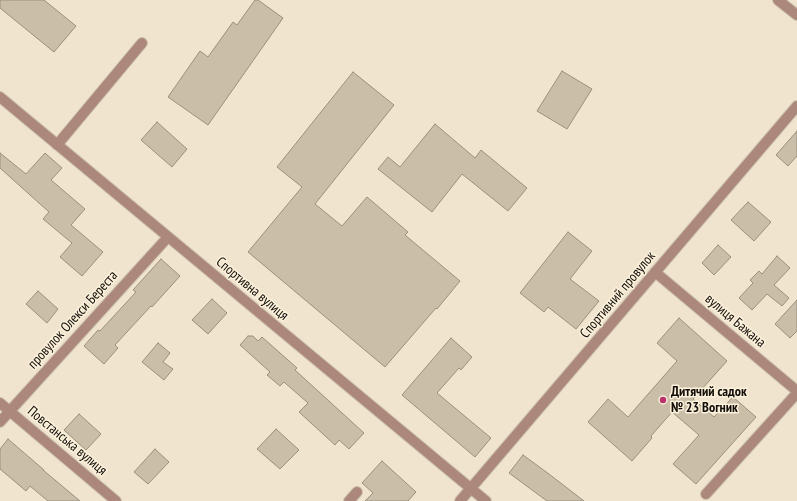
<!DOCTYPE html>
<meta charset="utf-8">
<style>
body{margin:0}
canvas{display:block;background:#f0e4ce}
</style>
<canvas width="797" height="501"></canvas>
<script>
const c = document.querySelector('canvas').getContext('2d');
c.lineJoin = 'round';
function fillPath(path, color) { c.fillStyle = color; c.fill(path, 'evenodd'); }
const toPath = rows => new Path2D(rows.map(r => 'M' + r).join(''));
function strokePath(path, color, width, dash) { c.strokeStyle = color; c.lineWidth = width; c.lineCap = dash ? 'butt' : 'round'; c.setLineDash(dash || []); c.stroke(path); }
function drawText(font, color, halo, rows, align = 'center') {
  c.font = font + ' "PT Sans Narrow",sans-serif'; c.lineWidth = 3; c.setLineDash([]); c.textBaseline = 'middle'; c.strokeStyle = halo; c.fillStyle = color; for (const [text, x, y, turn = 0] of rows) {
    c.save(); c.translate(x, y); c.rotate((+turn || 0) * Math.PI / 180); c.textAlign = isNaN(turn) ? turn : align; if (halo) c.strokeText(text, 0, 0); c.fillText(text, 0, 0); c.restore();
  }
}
const building = toPath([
 [0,0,44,0,76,26,54,52,0,8,0,0],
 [255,0,258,0,283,18,208,125,168,97,200,51,208,57,233,22,237,25,255,0],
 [562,71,592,89,567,129,537,111,562,71],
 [353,72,394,105,315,204,342,226,367,197,408,232,405,235,460,281,437,309,436,308,385,367,248,252,302,187,277,167,353,72],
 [157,122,187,149,172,167,141,140,157,122],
 [435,124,475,158,481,150,527,188,508,211,462,174,432,212,378,169,388,157,400,167,435,124],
 [797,131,797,156,788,166,776,155,797,131],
 [0,153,26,174,45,153,62,168,51,180,85,209,71,225,103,252,82,276,60,257,72,243,43,219,49,212,0,168,0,153],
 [748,202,771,222,754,241,731,220,748,202],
 [568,232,592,251,570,279,599,301,576,329,548,307,544,312,520,293,568,232],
 [718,245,731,257,714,275,702,263,718,245],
 [777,256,790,268,774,285,789,298,782,306,767,294,752,310,739,298,753,283,750,280,759,271,762,274,777,256],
 [161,259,180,276,152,307,151,306,115,345,118,348,104,364,84,346,98,330,100,331,136,292,133,290,161,259],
 [38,291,58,309,47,323,26,304,38,291],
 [212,299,227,313,208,334,192,320,212,299],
 [797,300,797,331,790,338,775,324,797,300],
 [679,318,727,361,693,399,714,417,733,397,756,417,696,484,673,464,699,435,672,412,651,436,652,438,632,461,588,422,608,399,628,417,677,361,657,343,679,318],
 [248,336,253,336,258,341,262,337,297,368,295,370,364,433,349,449,339,440,335,445,299,412,308,403,284,382,280,386,267,375,270,372,240,345,248,336],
 [451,338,472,357,461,370,459,368,437,393,491,438,475,457,402,395,451,338],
 [158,343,170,353,163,362,173,369,164,380,142,362,158,343],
 [79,414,101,434,86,450,64,430,79,414],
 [276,429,299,450,280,469,257,449,276,429],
 [8,439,44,470,43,470,80,501,48,501,30,486,26,491,0,469,0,449,8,439],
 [155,449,169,462,148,484,134,472,155,449],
 [523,455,549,474,584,501,547,501,509,473,523,455],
 [382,461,416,492,408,501,365,501,373,493,362,483,382,461]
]);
fillPath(building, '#cabea9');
strokePath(building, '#9b907c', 1);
const minor = toPath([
 [778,0,797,15],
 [0,97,486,501],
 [57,145,142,43],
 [655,272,797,391],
 [0,403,116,501],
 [0,422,168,237],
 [706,494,797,393],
 [349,501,357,492],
 [460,501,797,106]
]);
strokePath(minor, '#ccc2ae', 12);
strokePath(minor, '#ac887c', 10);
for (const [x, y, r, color] of [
 [663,400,4,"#bc326c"]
]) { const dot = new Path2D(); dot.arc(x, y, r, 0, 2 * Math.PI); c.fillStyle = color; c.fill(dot); strokePath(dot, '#fdf1db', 1.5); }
drawText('14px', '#110d07', '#fdf1db', [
 ["Спортивна вулиця",252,289,40],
 ["Спортивний провулок",618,295,-50],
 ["провулок Олекси Береста",73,320,-48],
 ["вулиця Бажана",735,321,40],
 ["Повстанська вулиця",67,441,40]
]);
drawText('bold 14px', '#110d07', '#fdf1db', [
 ["Дитячий садок",671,392],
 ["№ 23 Вогник",671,408]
], 'left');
</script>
